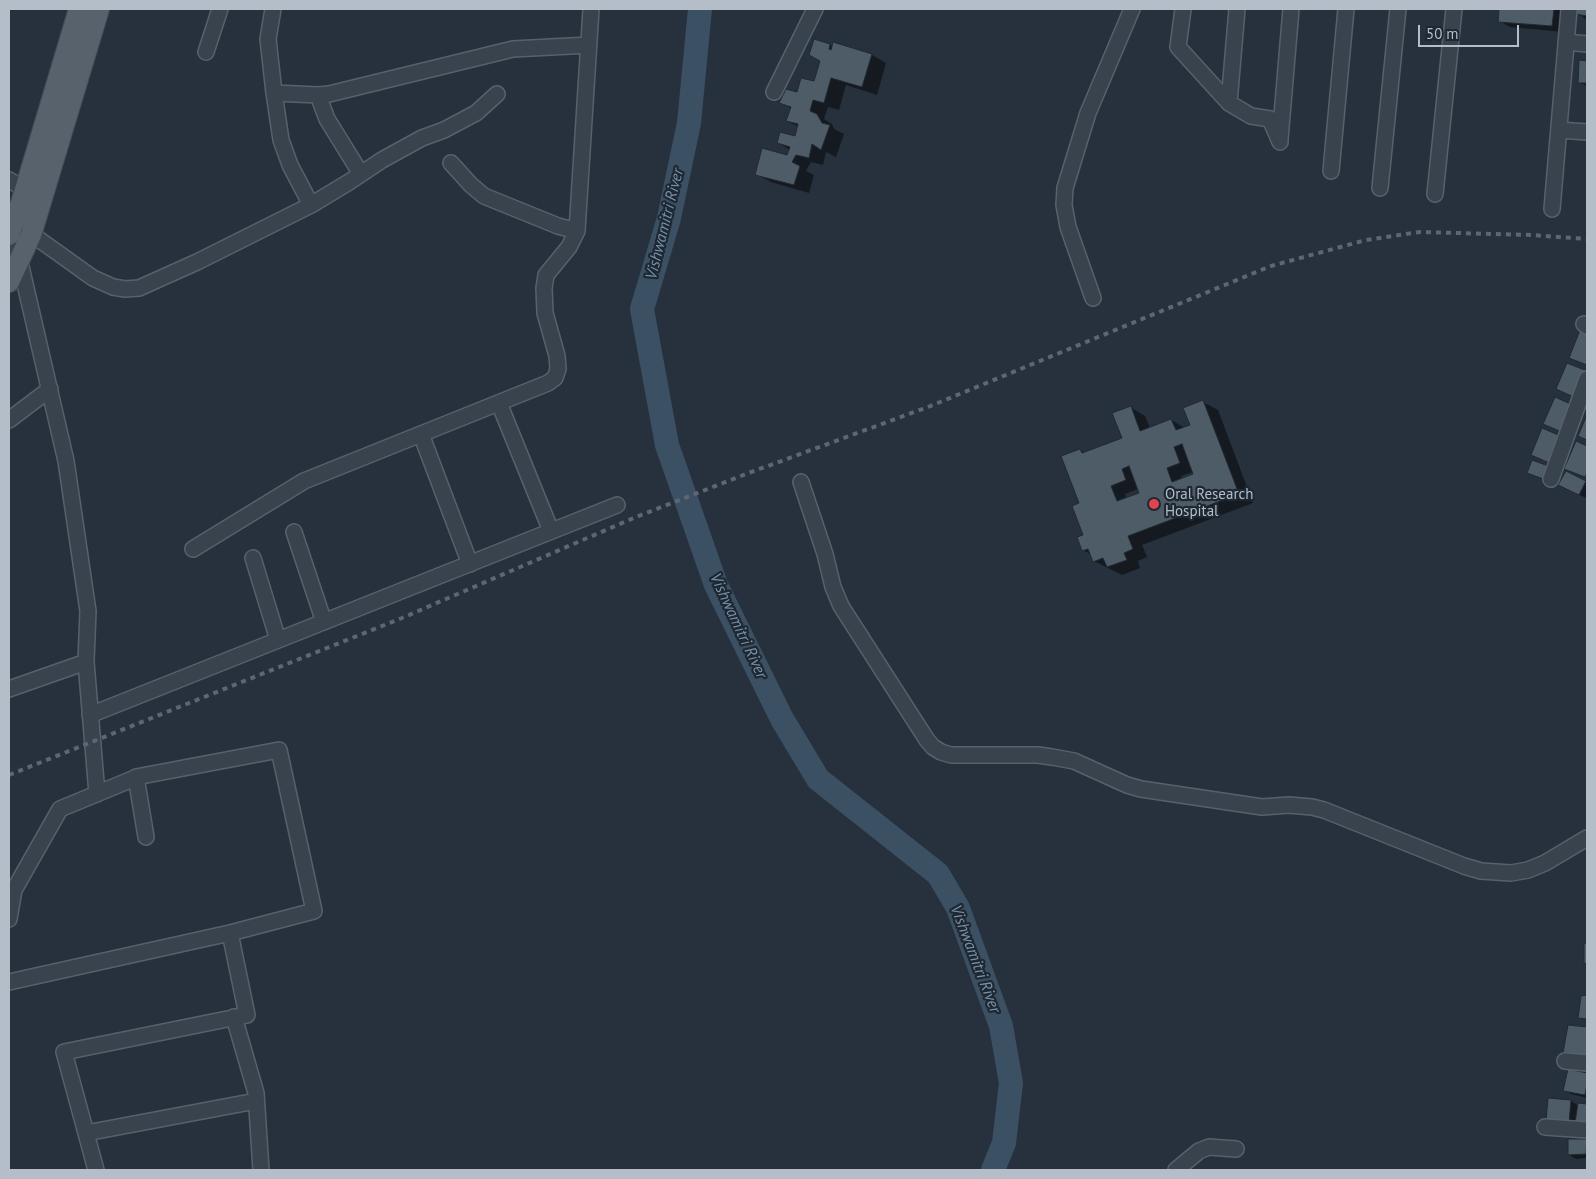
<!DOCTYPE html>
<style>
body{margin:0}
#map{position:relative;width:1596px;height:1179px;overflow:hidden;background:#26313d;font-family:"PT Sans",sans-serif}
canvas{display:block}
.frame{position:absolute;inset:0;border:10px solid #b5bec8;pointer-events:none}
.scale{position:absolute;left:1418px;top:25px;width:101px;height:22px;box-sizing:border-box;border:2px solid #b5bec8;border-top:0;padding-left:6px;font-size:15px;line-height:18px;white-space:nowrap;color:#b5bec8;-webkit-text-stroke:4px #1e2832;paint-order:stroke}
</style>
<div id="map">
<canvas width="1596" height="1179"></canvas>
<div class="frame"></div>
<div class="scale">50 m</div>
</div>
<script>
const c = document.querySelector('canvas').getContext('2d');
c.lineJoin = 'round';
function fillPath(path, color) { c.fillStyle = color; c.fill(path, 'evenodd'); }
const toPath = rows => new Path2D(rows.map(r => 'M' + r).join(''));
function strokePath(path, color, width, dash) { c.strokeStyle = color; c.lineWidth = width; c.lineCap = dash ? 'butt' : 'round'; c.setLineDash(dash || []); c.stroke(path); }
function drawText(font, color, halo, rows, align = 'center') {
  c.font = font + ' "PT Sans",sans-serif'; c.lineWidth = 4.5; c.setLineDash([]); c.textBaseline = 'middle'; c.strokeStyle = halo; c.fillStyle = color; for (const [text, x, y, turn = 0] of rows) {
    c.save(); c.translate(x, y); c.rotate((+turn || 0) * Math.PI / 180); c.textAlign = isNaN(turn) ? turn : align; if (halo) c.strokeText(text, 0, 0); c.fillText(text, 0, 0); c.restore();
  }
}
fillPath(toPath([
 [1500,9,1565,9,1563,32,1510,27,1499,21],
 [1577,9,1587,9,1587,20,1577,13],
 [834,43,872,55,886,63,877,95,846,85,839,110,828,107,824,119,832,124,834,129,844,134,836,157,826,152,823,165,811,162,806,171,814,175,809,193,771,182,756,174,788,157,790,150,778,143,796,138,799,127,787,121,792,109,781,102,814,82,830,45,833,47],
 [1580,62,1587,62,1587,86,1579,82],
 [1203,402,1218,410,1253,503,1142,545,1147,557,1138,561,1140,568,1122,575,1094,561,1092,555,1083,550,1085,535,1080,504,1080,450,1085,453,1124,439,1130,407,1145,416,1150,428,1171,420,1185,428,1191,426],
 [1193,472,1194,475,1183,479,1181,476],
 [1138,489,1140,494,1127,499,1125,494],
 [1566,472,1587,483,1586,498,1567,489],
 [1569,1070,1587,1075,1587,1098,1571,1094,1564,1090],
 [1571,1101,1579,1106,1587,1106,1587,1127,1555,1124],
 [1569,1140,1587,1140,1587,1158,1576,1159,1569,1155]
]), '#0007');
strokePath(toPath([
 [700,9,689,123,669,218,642,309,667,445,716,585,782,719,818,779,938,874,958,908,1001,1026,1011,1083,1004,1143,993,1170]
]), '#3c5064', 24);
const building = toPath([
 [1499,9,1554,9,1552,26,1498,22,1499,9],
 [1576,9,1587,9,1587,16,1575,14,1576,9],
 [814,39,830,44,829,49,831,50,833,42,872,54,862,87,831,78,824,103,813,100,810,111,817,114,822,123,830,125,821,150,812,144,809,158,796,155,792,162,800,166,794,185,755,175,762,148,787,155,790,147,777,143,780,132,795,136,798,124,786,121,791,107,779,103,786,89,797,92,801,78,814,81,820,61,809,55,814,39],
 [1579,60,1587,61,1587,83,1578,83,1579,60],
 [1580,330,1587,333,1587,365,1569,358,1580,330],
 [1567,363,1587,371,1576,398,1556,389,1567,363],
 [1555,397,1575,406,1564,433,1543,424,1555,397],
 [1203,400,1239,494,1128,536,1133,549,1124,553,1127,560,1107,567,1103,558,1093,562,1088,549,1082,551,1077,537,1083,535,1072,506,1079,503,1061,456,1080,449,1082,453,1122,438,1112,413,1131,406,1140,431,1171,419,1176,430,1190,425,1183,408,1203,400],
 [1182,444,1193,474,1172,482,1167,468,1180,463,1174,447,1182,444],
 [1129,466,1139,493,1117,501,1111,486,1126,480,1122,469,1129,466],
 [1587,415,1587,440,1578,436,1587,415],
 [1542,428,1563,437,1552,464,1531,455,1542,428],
 [1576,441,1587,446,1587,473,1585,477,1564,469,1576,441],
 [1532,460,1551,467,1546,480,1527,473,1532,460],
 [1566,471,1586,481,1579,495,1558,485,1566,471],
 [1587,942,1587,963,1584,964,1584,944,1587,942],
 [1587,995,1587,1019,1578,1018,1581,996,1587,995],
 [1568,1025,1587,1027,1587,1056,1563,1053,1568,1025],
 [1568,1069,1587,1073,1587,1084,1585,1095,1563,1091,1568,1069],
 [1548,1098,1571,1100,1569,1123,1546,1121,1548,1098],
 [1578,1103,1587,1104,1587,1123,1575,1123,1578,1103],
 [1568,1139,1587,1139,1586,1154,1568,1155,1568,1139]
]);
fillPath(building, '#4e5c67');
strokePath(building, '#202a34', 1);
const minor = toPath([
 [273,9,268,39,274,93,281,140,290,165,311,205],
 [1183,9,1178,47,1229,103,1251,116,1270,119,1280,142],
 [1566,42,1587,44],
 [206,52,220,9],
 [774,92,815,9],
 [274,93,318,95,329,94,513,49,589,45],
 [318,95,327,119,361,174],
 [1229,103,1237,9],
 [1559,130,1587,132],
 [1280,139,1291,9],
 [451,163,471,185,484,196,558,226,577,231],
 [1331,171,1346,9],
 [9,180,25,189],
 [1380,188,1398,9],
 [1435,194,1454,9],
 [1552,209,1569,9],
 [23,228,93,278,113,287,125,289,139,288,197,262,311,205,349,182,382,160,422,138,444,130,476,113,497,94],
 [9,246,19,258,66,461,88,611,86,662,9,689],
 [1093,298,1068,227,1064,205,1065,188,1088,113,1132,9],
 [1584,324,1587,326],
 [499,403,551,531],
 [9,420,50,389],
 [421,434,470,564],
 [1551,479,1587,379],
 [801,482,825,554,833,587,841,606,927,740,933,747,941,752,951,755,1038,755,1052,757,1074,761,1127,785,1141,789,1262,807,1289,805,1312,807,1324,810,1464,866,1481,871,1511,873,1528,870,1545,863,1587,838],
 [294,532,324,622],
 [193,549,304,481,548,383,555,378,558,369,557,356,545,313,544,288,546,275,569,247,577,231,591,9],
 [253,558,278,640],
 [86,662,97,794],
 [90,715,617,505],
 [146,837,136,777,279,750,314,911,230,933],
 [9,919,14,890,60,809,135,778],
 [9,982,230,933,247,1015,64,1052,96,1170],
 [234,1017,256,1093,261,1170],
 [1565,1061,1587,1063],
 [1545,1127,1587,1130],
 [86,1133,256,1101],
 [1176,1170,1199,1151,1209,1147,1236,1149]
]);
const major = toPath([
 [9,235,21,203,79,9],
 [9,282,31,235,99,9]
]);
strokePath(minor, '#57616b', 18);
strokePath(major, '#424c56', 22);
strokePath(minor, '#39434d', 15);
strokePath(major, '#58626d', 20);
strokePath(toPath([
 [9,775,402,618,636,517,746,474,928,407,1271,266,1366,240,1420,232,1531,235,1587,239]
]), '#5c6773', 4, [5, 5]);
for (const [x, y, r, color] of [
 [1154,504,6,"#e0444e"]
]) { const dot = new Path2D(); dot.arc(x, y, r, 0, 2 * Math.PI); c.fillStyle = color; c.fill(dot); strokePath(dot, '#1e2832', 2); }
drawText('15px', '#b5bec8', '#1e2832', [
 ["Oral Research",1165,495],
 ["Hospital",1165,512]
], 'left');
drawText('italic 16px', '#7891a9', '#1e2832', [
 ["Vishwamitri River",665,224,-76],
 ["Vishwamitri River",738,626,65],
 ["Vishwamitri River",975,959,69]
]);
</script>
